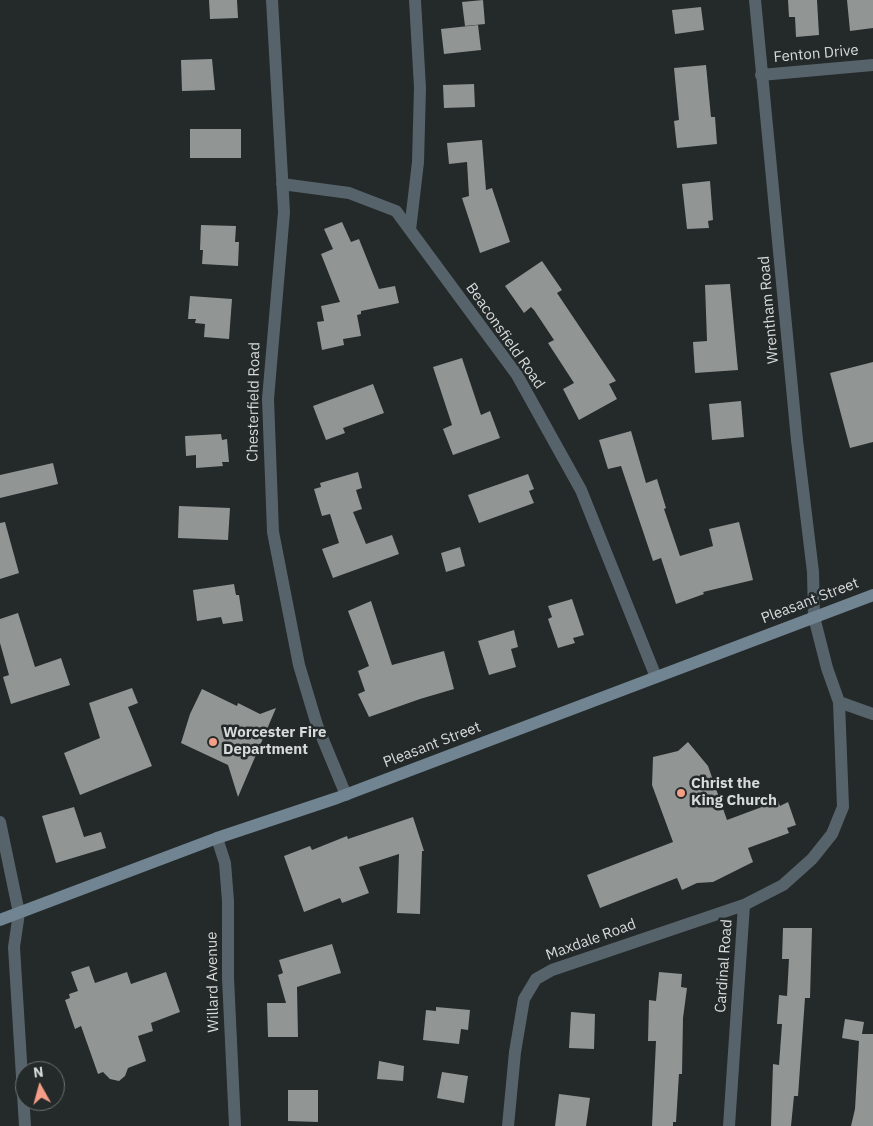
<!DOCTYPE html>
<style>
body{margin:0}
#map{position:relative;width:873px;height:1126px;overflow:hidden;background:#242929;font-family:"IBM Plex Sans",sans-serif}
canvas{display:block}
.north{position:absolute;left:15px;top:1061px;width:50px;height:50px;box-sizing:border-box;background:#242929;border:1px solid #6c7070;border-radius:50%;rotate:353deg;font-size:14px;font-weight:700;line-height:20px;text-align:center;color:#d7dadb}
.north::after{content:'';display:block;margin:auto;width:18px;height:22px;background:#f49e87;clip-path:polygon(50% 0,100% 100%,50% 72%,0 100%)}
</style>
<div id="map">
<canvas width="873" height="1126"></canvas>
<div class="north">N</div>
</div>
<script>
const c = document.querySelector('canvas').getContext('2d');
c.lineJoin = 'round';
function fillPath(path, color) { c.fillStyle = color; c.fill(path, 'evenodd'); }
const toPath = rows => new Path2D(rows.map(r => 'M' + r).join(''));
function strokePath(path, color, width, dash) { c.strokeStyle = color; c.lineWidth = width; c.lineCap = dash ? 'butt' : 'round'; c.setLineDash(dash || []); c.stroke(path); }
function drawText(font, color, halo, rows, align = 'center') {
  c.font = font + ' "IBM Plex Sans",sans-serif'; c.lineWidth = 5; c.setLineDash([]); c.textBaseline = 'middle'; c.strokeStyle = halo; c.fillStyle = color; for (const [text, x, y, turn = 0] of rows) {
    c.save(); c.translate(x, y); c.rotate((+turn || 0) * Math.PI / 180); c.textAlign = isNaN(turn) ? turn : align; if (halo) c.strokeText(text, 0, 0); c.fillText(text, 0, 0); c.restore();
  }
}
fillPath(toPath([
 [209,0,237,0,238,18,210,19],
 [483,0,485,24,465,26,462,2],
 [788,0,817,0,819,35,796,37,795,17,789,17],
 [847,0,873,0,873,28,850,31],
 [701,7,704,30,675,34,672,10],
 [478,25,481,50,444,54,441,29],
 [212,59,215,90,182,91,181,60],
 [706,65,711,117,715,117,717,144,677,148,674,121,679,120,674,68],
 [474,84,475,107,444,108,443,85],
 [190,129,241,129,241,158,190,158],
 [482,140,486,190,492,188,510,242,480,253,462,198,469,196,467,162,449,164,447,143],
 [710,181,713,220,708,221,709,228,687,229,682,184],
 [342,222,351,242,359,239,379,289,395,286,399,303,361,311,361,314,357,315,361,336,343,339,344,345,322,350,317,322,324,321,321,306,340,302,321,254,333,249,324,229],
 [201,225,236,226,235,242,239,242,238,266,202,264,203,250,200,250],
 [542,261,562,290,557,293,616,381,609,384,617,399,579,420,563,389,574,383,548,343,554,340,534,310,531,307,524,313,505,286],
 [730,284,738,370,695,373,693,342,707,341,705,285],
 [190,296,232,299,229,339,204,337,205,324,195,323,196,319,188,319],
 [462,358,481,415,490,411,500,438,453,455,443,429,452,425,433,367],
 [873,362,873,442,850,448,830,373],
 [373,384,384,413,343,428,345,433,326,440,313,406],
 [741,401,744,437,712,440,709,404],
 [631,431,646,483,657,479,666,508,664,509,680,556,713,546,709,529,739,522,753,580,703,592,704,594,676,604,661,558,653,561,621,466,608,469,599,440],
 [221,434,222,440,227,439,229,462,222,462,223,466,196,468,196,455,186,456,185,436],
 [53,463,58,484,0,498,0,475],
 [358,472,362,488,356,490,362,509,353,512,366,544,392,535,399,554,333,578,322,549,339,543,330,514,322,516,314,489,321,487,320,483],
 [528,474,534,489,529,491,534,503,479,523,468,495],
 [179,506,230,508,228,540,178,538],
 [5,522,19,573,0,579,0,523],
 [460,547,465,566,446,572,441,553],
 [234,584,236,595,239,595,243,621,223,624,221,617,197,621,193,590],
 [572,599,584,635,573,638,575,643,558,648,548,619,552,617,548,606],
 [371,601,392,665,444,651,454,689,420,699,369,717,358,694,365,691,358,671,369,666,348,611],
 [18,613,35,667,61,658,70,685,11,704,3,677,9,675,0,643,0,619],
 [514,630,518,647,511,649,516,667,489,675,478,641],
 [132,688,138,703,128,707,152,766,80,795,64,753,100,738,89,703],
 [202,689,237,706,238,703,260,714,276,708,238,797,228,765,181,743,190,714],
 [688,742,708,766,727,820,778,801,780,806,788,802,796,825,787,828,789,833,748,848,753,862,713,882,697,883,682,890,677,878,600,908,587,875,673,842,652,785,653,757,678,751],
 [74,807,84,837,101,832,106,848,56,863,42,816],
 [413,817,424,851,422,851,420,914,397,913,399,854,359,867,369,893,342,903,340,898,304,912,284,856,310,846,312,850,347,836,348,839],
 [783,928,812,928,810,998,805,998,798,1096,794,1096,791,1126,771,1126,773,1064,779,1065,782,1024,777,1024,779,995,787,996,789,959,782,959],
 [332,944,341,973,297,987,298,1037,268,1037,267,1003,286,1003,278,975,283,973,279,960],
 [89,966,95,983,127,972,131,984,166,972,180,1012,151,1023,153,1031,138,1036,146,1061,128,1068,125,1076,119,1081,110,1079,103,1072,98,1074,81,1026,75,1029,65,1000,70,998,69,994,78,991,71,972],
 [659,972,682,974,681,987,687,988,683,1018,682,1074,679,1074,676,1122,673,1122,673,1126,652,1126,656,1041,648,1041,649,1000,656,1001],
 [436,1007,470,1010,468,1030,461,1029,459,1044,423,1040,426,1010,436,1011],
 [571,1012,595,1014,594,1049,569,1048],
 [845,1019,864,1022,862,1034,873,1034,873,1126,851,1126,855,1109,859,1041,842,1038],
 [379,1061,404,1066,403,1081,377,1079],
 [442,1072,468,1076,464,1103,437,1098],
 [288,1090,318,1090,318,1122,288,1121],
 [559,1094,590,1098,586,1126,555,1126]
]), '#919694');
strokePath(toPath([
 [272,0,284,212,268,399,273,532,299,665,317,725,346,795],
 [761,75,873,65],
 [282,184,349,193,396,211,410,230,517,375,581,490,656,677],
 [410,230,418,162,420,88,415,0],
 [839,702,873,714],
 [0,822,19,913,14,947,25,1126],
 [217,838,225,863,228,901,228,978,235,1126],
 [508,1126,515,1052,524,999,536,979,552,970,744,905],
 [729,1126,744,905,783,885,812,859,832,834,843,807,839,702,827,668,814,617,813,572,797,440,755,0]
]), '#57636b', 12);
strokePath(toPath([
 [0,920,217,838,337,798,873,595]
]), '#718491', 12);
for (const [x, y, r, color] of [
 [213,742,5,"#f49e87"],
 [681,793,5,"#f49e87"]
]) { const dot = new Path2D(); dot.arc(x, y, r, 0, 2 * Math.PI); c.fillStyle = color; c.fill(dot); strokePath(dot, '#242929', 2); }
drawText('15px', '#d7dadb', '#242929', [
 ["Fenton Drive",816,54,-5],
 ["Wrentham Road",769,310,-95],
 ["Beaconsfield Road",505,336,55],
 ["Chesterfield Road",254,402,-89],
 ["Pleasant Street",810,601,-21],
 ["Pleasant Street",432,745,-21],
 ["Maxdale Road",591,940,-20],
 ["Cardinal Road",724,966,-86],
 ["Willard Avenue",213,982,-91]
]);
drawText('bold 15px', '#d7dadb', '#242929', [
 ["Worcester Fire",223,733],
 ["Department",223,750],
 ["Christ the",691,784],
 ["King Church",691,801]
], 'left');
</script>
